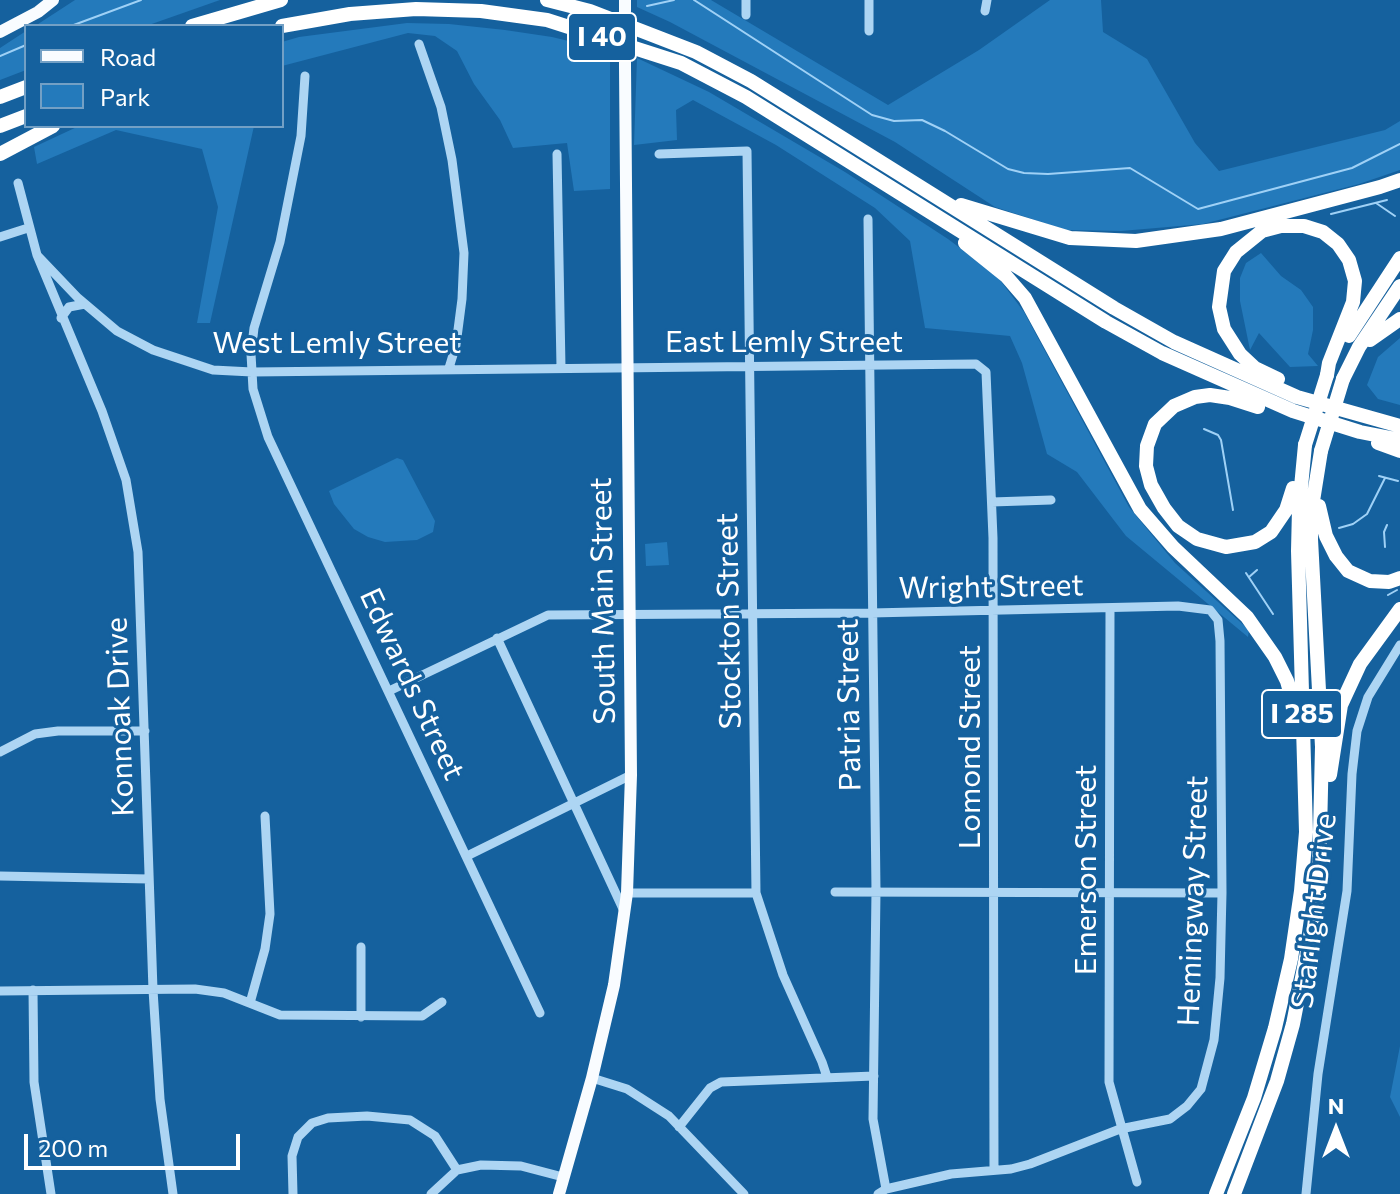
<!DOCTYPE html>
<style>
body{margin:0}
#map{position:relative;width:1400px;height:1194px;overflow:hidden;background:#15619e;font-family:Commissioner,sans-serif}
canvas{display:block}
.legend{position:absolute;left:24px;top:24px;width:260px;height:104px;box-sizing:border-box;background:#15619e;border:2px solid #73a0c5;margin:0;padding:10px 14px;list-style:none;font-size:24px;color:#fff}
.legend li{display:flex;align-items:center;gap:16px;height:40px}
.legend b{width:40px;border:2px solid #73a0c5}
.north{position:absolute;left:1296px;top:1090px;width:80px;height:80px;-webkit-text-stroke:6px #15619e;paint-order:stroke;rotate:0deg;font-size:22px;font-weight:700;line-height:32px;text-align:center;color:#fff}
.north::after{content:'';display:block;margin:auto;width:28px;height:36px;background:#fff;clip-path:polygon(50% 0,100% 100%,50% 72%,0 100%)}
.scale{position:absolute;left:24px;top:1134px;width:216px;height:36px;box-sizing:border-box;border:4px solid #fff;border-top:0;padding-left:10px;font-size:24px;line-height:28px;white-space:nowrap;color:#fff;-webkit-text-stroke:6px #15619e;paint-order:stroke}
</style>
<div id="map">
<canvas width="1400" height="1194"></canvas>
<ul class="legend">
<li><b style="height:10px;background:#f9fcff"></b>Road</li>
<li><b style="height:22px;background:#247abb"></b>Park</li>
</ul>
<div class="north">N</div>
<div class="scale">200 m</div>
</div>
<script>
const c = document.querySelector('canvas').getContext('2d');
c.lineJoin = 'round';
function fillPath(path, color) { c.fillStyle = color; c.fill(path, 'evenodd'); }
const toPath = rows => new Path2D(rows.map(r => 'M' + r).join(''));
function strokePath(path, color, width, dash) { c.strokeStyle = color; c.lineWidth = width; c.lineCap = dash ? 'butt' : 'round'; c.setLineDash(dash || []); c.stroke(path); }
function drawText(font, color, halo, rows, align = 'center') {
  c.font = font + ' Commissioner,sans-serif'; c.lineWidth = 6; c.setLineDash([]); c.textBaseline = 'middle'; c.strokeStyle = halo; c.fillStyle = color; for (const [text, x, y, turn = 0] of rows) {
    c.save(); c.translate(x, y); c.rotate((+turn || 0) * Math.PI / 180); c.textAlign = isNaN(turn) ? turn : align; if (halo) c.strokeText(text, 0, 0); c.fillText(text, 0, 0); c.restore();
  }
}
fillPath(toPath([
 [75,0,220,0,146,26,35,26],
 [637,0,711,0,888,105,979,50,1050,0,1101,0,1103,32,1147,59,1195,143,1219,171,1385,130,1400,121,1400,170,1359,184,1203,224,1121,231,1066,230,995,207,895,142,670,22,637,7],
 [407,23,449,24,505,30,552,37,610,51,610,189,574,191,567,143,513,148,500,120,474,84,457,51,435,36,408,33,282,66,282,42,299,37],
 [26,31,26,70,0,80,0,48],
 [637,58,709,92,845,172,948,239,997,276,1024,312,1129,507,1175,563,1249,630,1248,637,1126,536,1077,472,1047,454,1022,363,1010,336,925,328,910,241,875,208,776,145,693,100,676,110,677,140,634,145],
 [79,126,254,126,210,323,197,323,218,207,202,149,116,130,37,164,34,147],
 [1261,253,1281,276,1301,290,1313,307,1313,330,1308,354,1318,366,1290,367,1259,333,1250,350,1240,301,1240,278,1246,263],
 [1400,338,1400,405,1378,399,1367,385,1378,357],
 [397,458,403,460,435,521,433,532,417,540,385,542,368,537,354,529,334,504,329,491],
 [667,542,669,565,646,566,645,544],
 [1400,1046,1400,1117,1390,1097]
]), '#247abb');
strokePath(toPath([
 [694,0,872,115,894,121,922,120,945,131,1008,169,1024,173,1048,174,1130,168,1198,209,1352,168,1400,144],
 [647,6,674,0],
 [71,26,141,0],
 [0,56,26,45],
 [1376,203,1395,216],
 [1331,214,1387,200],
 [1204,429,1218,435,1221,440,1233,510],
 [1379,476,1398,481],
 [1339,528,1353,524,1367,514,1385,478],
 [1385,547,1384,532,1387,525],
 [1246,573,1273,614],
 [1249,577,1257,570],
 [1388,595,1397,590]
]), '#9fd1f6', 2);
strokePath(toPath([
 [746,0,746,15],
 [869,0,869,31],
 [985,11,987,0],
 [419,44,441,107,452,160,464,253,462,299,456,345,449,368],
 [305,76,301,136,280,242,254,328,251,354,253,389,268,437,540,1013],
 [557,154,561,367],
 [659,154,747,151,756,893,783,975,822,1062,827,1077],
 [18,183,37,255,102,411,126,480,138,552,153,990,160,1099,173,1194],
 [868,219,876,891,873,1119,886,1189],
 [0,237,28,228],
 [37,255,78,298,117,331,153,350,213,370,252,372,976,364,986,372,993,538,994,1169],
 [61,318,69,307,85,304],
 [992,502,1051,500],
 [1110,609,1109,1082,1137,1182],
 [497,638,624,911],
 [389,691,548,615,871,613,1178,606,1210,610,1218,620,1220,641,1222,893,1220,978,1214,1040,1201,1089,1187,1106,1170,1119,1120,1129,1030,1164,1011,1169,951,1174,886,1189,878,1194],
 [0,752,35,734,58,731,145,731],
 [467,856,631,775],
 [0,876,149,879],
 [835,892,1222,893],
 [627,893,756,893],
 [361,947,361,1017],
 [33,990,34,1082,51,1194],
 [0,991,195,989,224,993,280,1015,422,1016,442,1002],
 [250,1003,265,949,270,914,265,816],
 [592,1078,627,1089,669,1116,744,1194],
 [679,1127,710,1088,721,1082,874,1076],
 [293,1194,292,1156,298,1137,312,1123,328,1118,367,1116,410,1120,435,1136,457,1170],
 [431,1194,457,1170,481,1165,521,1166,563,1177],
 [1306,1194,1318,1074,1347,891,1352,774,1357,731,1368,697,1400,645]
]), '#add5f3', 9);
strokePath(toPath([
 [0,32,38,12,53,0],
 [559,1194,592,1078,614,985,627,893,631,775,625,66]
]), '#f9fcff', 12);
strokePath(toPath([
 [547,0,590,11,696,52,751,81,1114,308,1174,342,1297,397,1400,426],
 [192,26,281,0],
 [282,26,350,14,416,9,481,11,547,20,681,63,746,97,1106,322,1162,353,1293,411,1360,432,1400,440],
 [0,97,26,87],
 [0,126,26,116],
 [0,154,53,126],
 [961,205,1070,238,1136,241,1221,229,1380,187,1400,180],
 [965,243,1006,276,1025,298,1140,509,1173,547,1247,617,1275,657,1287,681,1296,713],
 [1349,336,1400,258],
 [1370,340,1400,319],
 [1278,379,1255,368,1240,354,1224,329,1219,307,1224,271,1236,252,1262,231,1281,226,1304,226,1323,232,1338,244,1349,260,1355,281,1353,302,1329,363,1327,375],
 [1343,379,1359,347,1400,286],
 [1258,407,1230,398,1210,395,1195,397,1174,406,1155,424,1147,446,1146,466,1151,485,1164,508,1178,526,1197,539,1226,547,1255,542,1271,532,1286,510,1293,488],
 [1378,443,1400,451],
 [1319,506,1326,536,1336,556,1348,571,1370,581,1389,582,1400,578],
 [1330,775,1341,705,1360,664,1400,609],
 [1216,1194,1254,1098,1275,1028,1291,959,1301,891,1306,832,1298,551,1299,508,1305,445],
 [1234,1194,1277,1081,1293,1024,1315,911,1319,875,1322,747,1311,539,1313,501,1321,451]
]), '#fff', 14);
strokePath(toPath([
 [625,0,625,66]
]), '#f9fcff', 12);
strokePath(toPath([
 [1305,445,1327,375],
 [1321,451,1343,379]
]), '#fff', 14);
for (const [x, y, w] of [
 [602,37,68],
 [1302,714,80]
]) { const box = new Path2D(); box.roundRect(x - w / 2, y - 24, w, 48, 6); c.fillStyle = '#15619e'; c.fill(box); strokePath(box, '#fff', 2); }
drawText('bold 28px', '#fff', null, [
 ["I 40",602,37],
 ["I 285",1302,714]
]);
drawText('30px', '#fff', '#15619e', [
 ["East Lemly Street",784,342],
 ["West Lemly Street",337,343],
 ["Wright Street",991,587,-1],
 ["South Main Street",603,601,-91],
 ["Stockton Street",729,621,-91],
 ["Edwards Street",412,684,65],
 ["Patria Street",849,705,-91],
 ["Konnoak Drive",120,717,-92],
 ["Lomond Street",970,747,-90],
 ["Emerson Street",1086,870,-90],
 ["Hemingway Street",1193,901,-88],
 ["Starlight Drive",1314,911,-83]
]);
</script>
